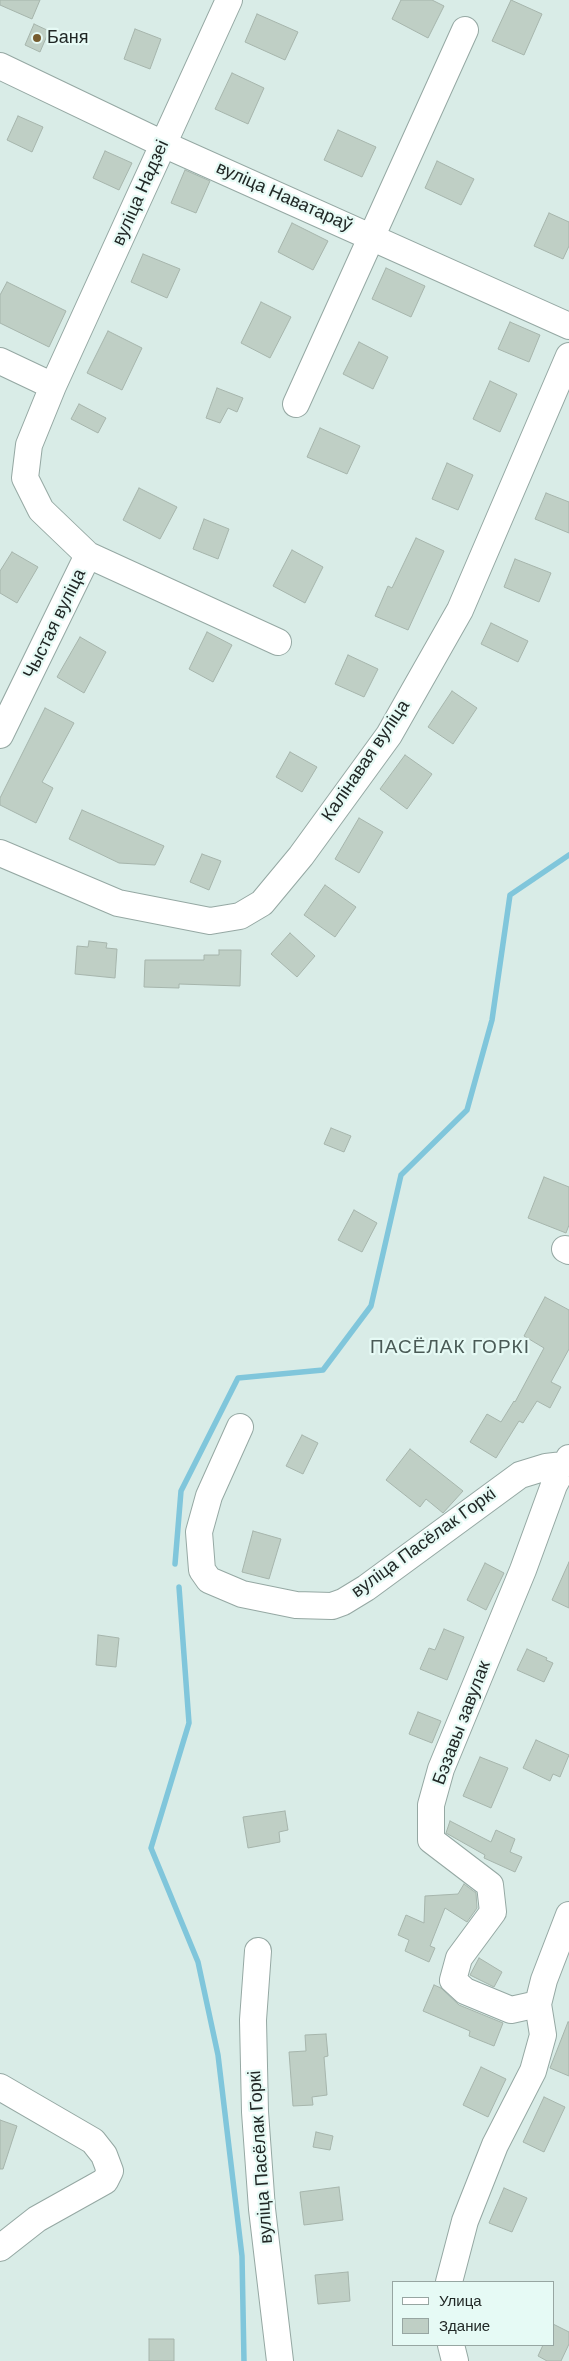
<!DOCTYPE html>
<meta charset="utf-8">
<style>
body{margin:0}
#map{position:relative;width:569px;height:2361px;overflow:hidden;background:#d9ece7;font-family:Arial,sans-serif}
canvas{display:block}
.legend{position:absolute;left:392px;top:2281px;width:162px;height:65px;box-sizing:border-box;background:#e6faf5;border:1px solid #97a6a2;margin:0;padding:6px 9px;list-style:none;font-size:15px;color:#212826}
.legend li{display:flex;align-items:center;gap:10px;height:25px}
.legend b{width:25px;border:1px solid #97a6a2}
</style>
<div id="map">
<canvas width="569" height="2361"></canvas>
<ul class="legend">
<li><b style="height:6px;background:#fff"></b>Улица</li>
<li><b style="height:14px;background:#bfcfc5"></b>Здание</li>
</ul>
</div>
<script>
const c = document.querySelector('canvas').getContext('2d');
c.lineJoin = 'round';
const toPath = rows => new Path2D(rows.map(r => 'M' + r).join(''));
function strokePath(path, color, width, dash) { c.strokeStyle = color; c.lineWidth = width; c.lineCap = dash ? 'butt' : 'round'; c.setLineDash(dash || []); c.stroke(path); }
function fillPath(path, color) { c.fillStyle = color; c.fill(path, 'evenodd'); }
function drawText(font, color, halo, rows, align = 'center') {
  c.font = font + ' Arial,sans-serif'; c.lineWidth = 4.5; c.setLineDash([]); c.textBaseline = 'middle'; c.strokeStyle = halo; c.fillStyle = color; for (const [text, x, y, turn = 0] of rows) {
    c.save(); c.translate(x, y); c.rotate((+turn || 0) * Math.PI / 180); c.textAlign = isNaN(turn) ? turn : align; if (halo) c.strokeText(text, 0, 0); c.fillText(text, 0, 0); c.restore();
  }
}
strokePath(toPath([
 [175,1564,181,1491,238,1378,323,1370,371,1306,401,1175,467,1110,492,1020,510,895,569,855],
 [179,1587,189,1723,151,1848,198,1962,218,2055,242,2256,244,2361]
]), '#80c6db', 5.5);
const building = toPath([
 [0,0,40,0,32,19,0,5,0,0],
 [401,0,432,0,444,6,428,38,392,19,401,0],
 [511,0,542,14,524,55,492,41,511,0],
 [257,14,298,32,285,60,245,42,257,14],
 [34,24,49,31,40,52,25,45,34,24],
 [135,29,161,39,150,69,124,59,135,29],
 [232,73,264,88,248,124,215,109,232,73],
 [18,116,43,127,32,152,7,140,18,116],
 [338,130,376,147,362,177,324,160,338,130],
 [105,151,132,163,119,190,93,178,105,151],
 [437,161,474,179,461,205,425,188,437,161],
 [185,170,210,181,196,213,171,203,185,170],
 [549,213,569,222,569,246,563,259,534,246,549,213],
 [292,223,328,241,313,270,278,252,292,223],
 [143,254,180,269,167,298,131,282,143,254],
 [386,268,425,286,411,317,372,299,386,268],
 [7,282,66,311,49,347,0,323,0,295,7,282],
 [261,302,291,317,270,358,241,343,261,302],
 [510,322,540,335,529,362,498,349,510,322],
 [108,331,142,348,122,390,87,373,108,331],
 [359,342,388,357,373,389,343,374,359,342],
 [490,381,517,394,500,432,473,419,490,381],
 [217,388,243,398,237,412,228,408,220,423,206,418,217,388],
 [79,404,106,418,98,433,71,419,79,404],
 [320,428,360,446,347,474,307,457,320,428],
 [447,463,473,475,458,510,432,499,447,463],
 [139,488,177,507,160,539,123,520,139,488],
 [546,493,569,502,569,533,535,519,546,493],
 [204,519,229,529,218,559,193,549,204,519],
 [416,538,444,551,408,630,375,616,388,586,392,588,416,538],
 [292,550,323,567,305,603,273,586,292,550],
 [12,552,38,567,17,603,0,593,0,571,12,552],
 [515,559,551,573,539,602,504,587,515,559],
 [491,623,528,641,518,662,481,644,491,623],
 [207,632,232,645,213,682,189,669,207,632],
 [80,637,106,652,84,693,57,677,80,637],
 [348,655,378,669,364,697,335,684,348,655],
 [452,691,477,708,453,744,428,727,452,691],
 [45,708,74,723,42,782,53,788,36,823,0,805,0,798,45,708],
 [290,752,317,767,302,792,276,777,290,752],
 [405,755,432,774,407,809,380,789,405,755],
 [82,810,164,846,155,865,119,863,69,839,82,810],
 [359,818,383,832,359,873,335,859,359,818],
 [202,854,221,861,209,890,190,882,202,854],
 [325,885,356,907,335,937,304,915,325,885],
 [290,933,315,956,297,977,271,954,290,933],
 [89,941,107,943,106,948,117,949,115,978,75,974,77,946,88,947,89,941],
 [219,950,241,950,240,986,179,984,179,988,144,987,145,960,204,960,204,955,219,955,219,950],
 [331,1128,351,1136,344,1152,324,1144,331,1128],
 [544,1177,569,1187,569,1225,566,1233,528,1218,544,1177],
 [354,1210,377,1223,362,1252,338,1240,354,1210],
 [545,1297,569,1310,569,1349,551,1382,561,1387,550,1408,537,1401,523,1423,519,1421,496,1458,470,1442,487,1414,501,1422,514,1401,515,1402,544,1348,524,1336,545,1297],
 [302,1435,318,1443,303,1474,286,1466,302,1435],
 [410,1449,463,1491,443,1513,426,1499,420,1507,386,1480,410,1449],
 [253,1531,281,1539,269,1579,242,1572,253,1531],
 [569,1562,569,1608,552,1600,569,1562],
 [485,1563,504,1573,486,1610,467,1600,485,1563],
 [444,1629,464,1637,447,1680,420,1669,429,1648,435,1650,444,1629],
 [98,1635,119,1638,116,1667,96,1665,98,1635],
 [527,1649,547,1658,546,1660,553,1663,544,1682,517,1670,527,1649],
 [418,1712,441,1721,432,1743,409,1734,418,1712],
 [536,1740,569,1755,560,1777,553,1774,550,1781,523,1768,536,1740],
 [480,1757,508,1768,491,1808,463,1796,480,1757],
 [285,1811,288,1830,279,1832,280,1842,248,1848,243,1817,285,1811],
 [450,1821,491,1842,496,1830,515,1839,510,1852,522,1857,515,1872,484,1858,485,1855,446,1833,450,1821],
 [464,1884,476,1893,477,1908,467,1922,445,1908,430,1946,435,1948,429,1962,405,1951,409,1940,398,1935,406,1915,424,1923,425,1896,458,1894,464,1884],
 [479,1958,502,1972,494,1987,470,1975,479,1958],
 [434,1985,441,1988,459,2005,503,2023,494,2046,469,2036,470,2031,423,2011,434,1985],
 [568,2022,569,2022,569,2076,550,2068,568,2022],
 [326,2034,328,2056,324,2057,327,2095,312,2097,313,2105,293,2106,289,2052,306,2051,305,2035,326,2034],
 [481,2067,506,2079,488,2117,463,2105,481,2067],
 [544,2097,565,2107,544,2152,523,2142,544,2097],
 [0,2120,17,2126,3,2169,0,2169,0,2120],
 [316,2132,333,2136,330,2150,313,2147,316,2132],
 [339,2187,343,2220,304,2225,300,2192,339,2187],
 [504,2188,527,2198,512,2232,489,2223,504,2188],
 [348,2272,350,2301,318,2304,315,2275,348,2272],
 [553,2324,569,2332,569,2344,561,2361,547,2361,538,2356,543,2345,553,2345,553,2324],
 [149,2339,174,2339,174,2361,149,2361,149,2339]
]);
fillPath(building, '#bfcfc5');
strokePath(building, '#a6b5ac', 1);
const minor = toPath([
 [0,66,163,144,569,326],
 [0,361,53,386,29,445,25,478,41,510,88,555,0,735],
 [53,386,229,0],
 [296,404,465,30],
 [88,555,278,642],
 [0,853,118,903,210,921,240,916,262,903,301,856,389,735,460,610,569,356],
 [565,1249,569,1251],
 [240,1427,209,1496,199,1532,202,1570,209,1580,242,1594,296,1605,332,1606,343,1602,366,1588,520,1475,546,1467,563,1465],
 [258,1951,253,2020,255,2112,262,2209,280,2361],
 [538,2004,511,2010,465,1991,453,1980,459,1958,493,1912,490,1885,431,1840,431,1805,441,1769,523,1570,554,1485,569,1458],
 [0,2087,93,2141,104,2155,110,2171,105,2181,37,2219,0,2248],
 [449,2282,465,2221,495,2145,533,2071,543,2035,538,2004,544,1980,569,1915],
 [451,2345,455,2361]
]);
strokePath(minor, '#95a8a3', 28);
strokePath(minor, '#fff', 26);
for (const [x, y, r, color] of [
 [37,38,5,"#765b2e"]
]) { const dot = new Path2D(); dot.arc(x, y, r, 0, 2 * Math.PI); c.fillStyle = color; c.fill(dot); strokePath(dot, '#e6faf5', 2); }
drawText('18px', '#212826', '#e6faf5', [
 ["Баня",47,38]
], 'left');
drawText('18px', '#212826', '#e6faf5', [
 ["вуліца Надзеі",141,193,-66],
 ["вуліца Наватараў",284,197,24],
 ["Чыстая вуліца",55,624,-64],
 ["Калінавая вуліца",366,761,-56],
 ["вуліца Пасёлак Горкі",424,1543,-36],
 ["Бэзавы завулак",462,1723,-69],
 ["вуліца Пасёлак Горкі",261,2157,-94]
]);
c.letterSpacing = '1px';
drawText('19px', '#4a5a56', '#e6faf5', [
 ["ПАСЁЛАК ГОРКІ",450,1348]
]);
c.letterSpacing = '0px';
</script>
